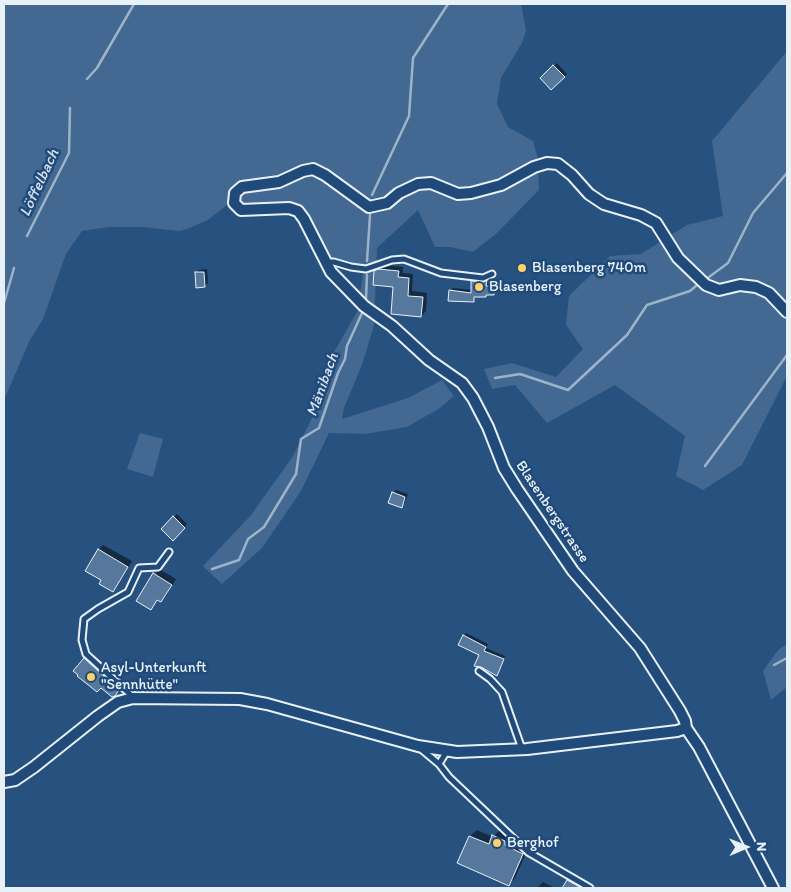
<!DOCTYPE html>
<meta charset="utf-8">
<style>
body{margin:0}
#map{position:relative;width:791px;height:892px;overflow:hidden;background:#27517f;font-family:Itim,sans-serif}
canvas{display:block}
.frame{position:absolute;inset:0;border:5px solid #e8f1f8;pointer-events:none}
.north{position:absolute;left:721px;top:822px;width:50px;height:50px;-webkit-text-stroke:4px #1f4a7a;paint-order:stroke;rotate:89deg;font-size:14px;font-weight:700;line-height:20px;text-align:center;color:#e8f1f8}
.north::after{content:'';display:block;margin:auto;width:18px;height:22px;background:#e8f1f8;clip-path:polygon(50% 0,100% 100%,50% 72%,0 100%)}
</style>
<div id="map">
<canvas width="791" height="892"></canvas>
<div class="frame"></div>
<div class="north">N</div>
</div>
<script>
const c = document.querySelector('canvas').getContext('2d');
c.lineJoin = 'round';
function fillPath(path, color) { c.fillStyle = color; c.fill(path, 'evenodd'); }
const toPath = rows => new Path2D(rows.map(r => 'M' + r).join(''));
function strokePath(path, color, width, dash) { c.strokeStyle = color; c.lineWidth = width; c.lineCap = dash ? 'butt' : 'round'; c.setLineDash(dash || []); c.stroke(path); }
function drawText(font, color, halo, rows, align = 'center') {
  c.font = font + ' Itim,sans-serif'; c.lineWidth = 5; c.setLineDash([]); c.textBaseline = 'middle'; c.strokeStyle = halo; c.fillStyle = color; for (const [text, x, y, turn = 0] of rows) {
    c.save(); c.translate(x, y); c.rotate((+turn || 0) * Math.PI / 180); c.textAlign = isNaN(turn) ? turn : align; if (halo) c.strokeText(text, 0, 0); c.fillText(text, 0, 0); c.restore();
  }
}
fillPath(toPath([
 [4,4,521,4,526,30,523,41,501,78,497,104,508,127,533,141,538,159,539,190,497,233,473,252,450,247,435,247,418,210,377,248,374,325,363,362,344,408,342,419,408,398,442,380,454,396,440,408,407,427,365,434,329,433,301,491,262,548,222,584,203,566,251,515,293,456,323,396,334,352,358,310,364,265,330,257,322,250,307,215,242,205,238,197,245,190,310,174,321,175,342,193,345,199,351,191,318,166,276,179,234,189,228,204,208,220,187,229,179,231,142,227,109,227,82,231,66,254,43,319,29,342,4,400],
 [787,51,787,376,742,465,703,490,676,476,685,436,615,385,547,423,515,385,492,389,484,369,512,363,556,377,583,349,566,325,569,296,610,256,641,254,687,225,723,216,712,141],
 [140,433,163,439,153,477,127,469],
 [787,644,787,687,771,700,763,671,778,650]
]), '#436891');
fillPath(toPath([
 [557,63,567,74,552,88,542,78],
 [384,265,403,267,403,273,413,274,412,291,427,293,426,311,421,316,394,286,376,271],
 [207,269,208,283,205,286,196,273,199,270],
 [475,279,489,279,489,284,497,284,497,291,494,294,488,294,486,296,476,296,473,301,451,291,453,288,472,290,472,282],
 [396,490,408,494,404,504,401,507,393,493],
 [177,514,187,524,173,539,162,529],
 [103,545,132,561,117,586,113,590,103,580,86,570,99,549],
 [159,569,176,579,166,596,161,601,158,599,150,608,138,600],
 [466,633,488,644,486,648,505,656,496,674,464,636],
 [89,654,123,685,112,696,101,686,85,659],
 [477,830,493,837,500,830,511,834,511,838,529,847,515,878,509,884,459,862,470,836],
 [574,874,593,885,591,888,564,888,568,880],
 [543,882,555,888,537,888]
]), '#0007');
strokePath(toPath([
 [87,79,97,68,134,4],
 [372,195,409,116,413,58,448,4],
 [27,236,69,153,70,108],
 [367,261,370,215],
 [709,277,728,263,753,213,787,173],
 [366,299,367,275],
 [4,303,14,268],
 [495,378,520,374,568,390,627,335,647,305,690,291,696,286],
 [705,466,787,355],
 [212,569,239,560,248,539,264,527,296,474,301,439,319,428,338,373,345,359,347,346,362,313],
 [774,665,787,658]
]), '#9db3c9', 2.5);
const building = toPath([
 [553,65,565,77,551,90,540,78,553,65],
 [378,269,399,271,398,277,409,278,408,296,423,297,421,317,391,314,393,287,373,285,374,271,378,269],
 [195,272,204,272,205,287,196,288,195,272],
 [471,281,487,281,486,286,495,286,494,295,486,295,486,297,474,297,474,302,448,301,449,290,471,293,471,281],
 [392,492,405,497,402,508,388,503,392,492],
 [173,516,185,528,173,541,161,529,173,516],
 [98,549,128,567,113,592,99,584,101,580,85,571,98,549],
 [153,573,172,585,161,602,157,600,151,610,136,601,153,573],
 [463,635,486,647,484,651,504,659,497,676,481,667,474,666,479,655,458,645,463,635],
 [84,658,119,690,115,696,112,697,101,688,97,692,77,676,78,675,73,671,84,658],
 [492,835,505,841,505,845,523,854,509,886,457,863,469,836,489,844,492,835],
 [567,880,582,888,562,888,567,880]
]);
fillPath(building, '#57789d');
strokePath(building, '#e8f1f8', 1);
const service = toPath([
 [326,262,334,262,351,267,366,269,392,260,404,259,441,273,483,278,492,274],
 [479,671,490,679,502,692,522,749],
 [133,697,86,654,82,640,84,619,98,609,128,592,139,568,158,567,169,552],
 [421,749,439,764],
 [447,751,439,764,449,777,528,852,590,888]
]);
const minor = toPath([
 [4,782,15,780,34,767,98,716,118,702,133,698,240,699,267,704,418,746,457,752,527,749,677,731,686,728],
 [773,888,699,747,686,728,685,721,680,711,640,648,573,571,517,489,504,468,488,427,473,398,462,383,429,360,392,326,364,306,331,272,304,219,298,211,289,208,241,210,234,203,235,193,242,187,279,182,303,171,313,169,325,175,369,207,387,203,399,193,418,184,431,183,458,194,471,193,501,185,534,167,547,163,558,164,572,175,589,194,604,204,641,215,656,223,678,258,706,285,719,290,740,285,756,287,769,293,787,312]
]);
strokePath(service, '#e8f1f8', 9);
strokePath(minor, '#e8f1f8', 14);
strokePath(service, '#1f4a7a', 5);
strokePath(minor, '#1f4a7a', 10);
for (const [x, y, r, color] of [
 [522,268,5,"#ffd166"],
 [479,287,5,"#ffd166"],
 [91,677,5,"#ffd166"],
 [497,843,5,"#ffd166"]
]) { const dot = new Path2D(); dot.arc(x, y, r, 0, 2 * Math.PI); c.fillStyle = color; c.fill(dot); strokePath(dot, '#1f4a7a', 2); }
drawText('15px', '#e8f1f8', '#1f4a7a', [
 ["Blasenberg 740m",532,268],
 ["Blasenberg",489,287],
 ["Asyl-Unterkunft",101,668],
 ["\"Sennhütte\"",101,685],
 ["Berghof",507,843]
], 'left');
drawText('15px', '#e8f1f8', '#1f4a7a', [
 ["Blasenbergstrasse",552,512,56]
]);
drawText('italic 16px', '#d5e2ec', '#1f4a7a', [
 ["Löffelbach",40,183,-65],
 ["Mänibach",323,385,-70]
]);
</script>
